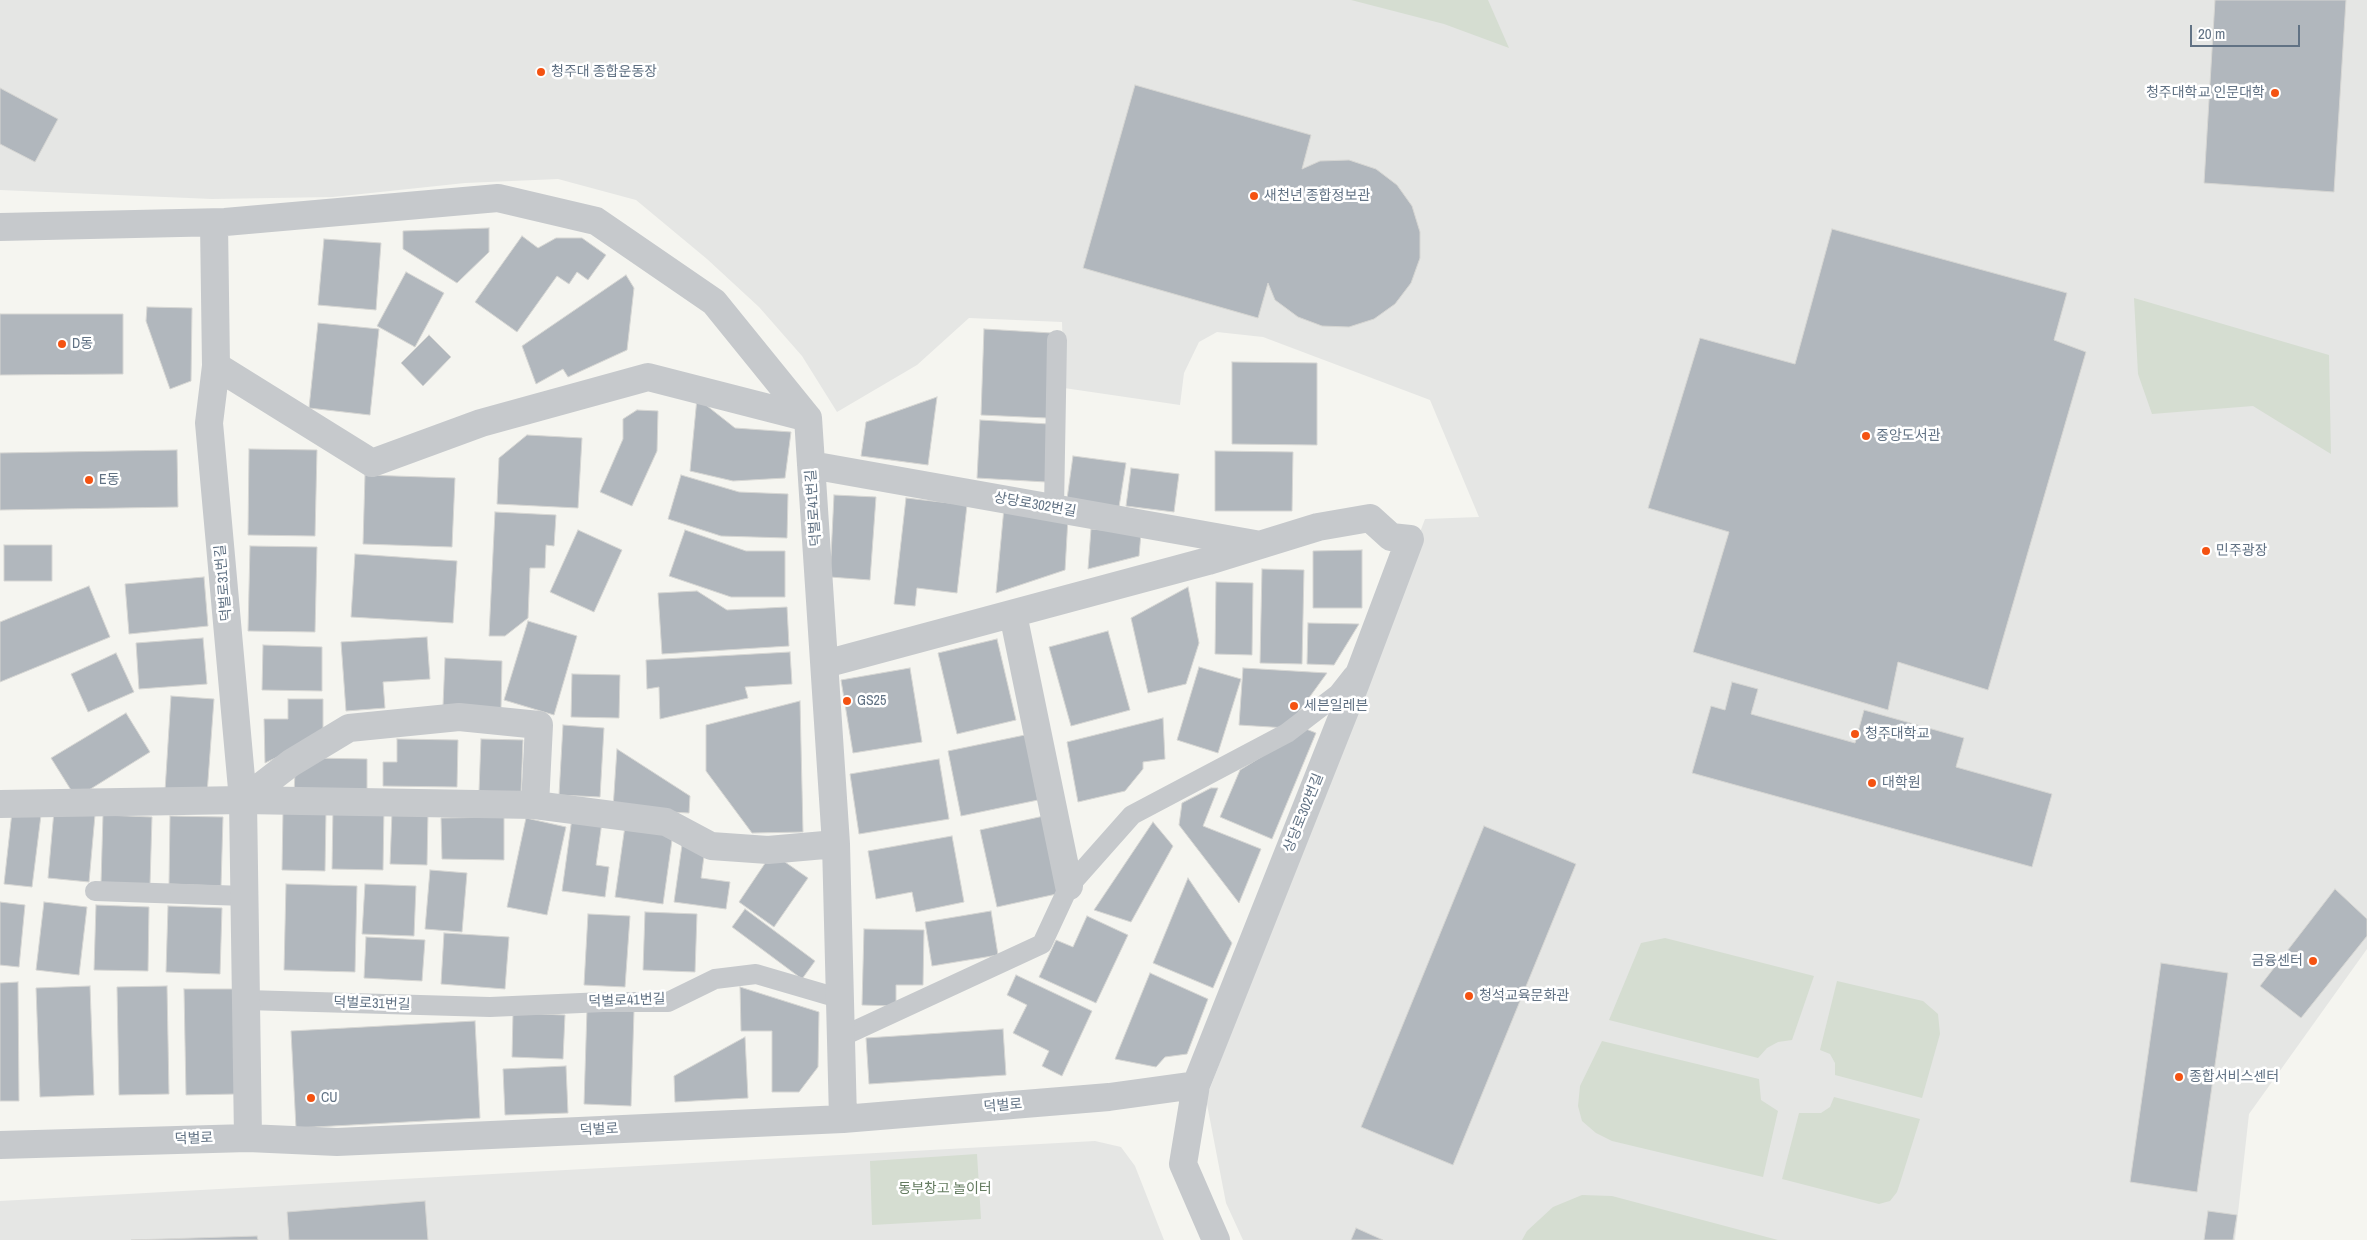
<!DOCTYPE html>
<meta charset="utf-8">
<style>
body{margin:0}
#map{position:relative;width:2367px;height:1240px;overflow:hidden;background:#f5f5f0;font-family:"Archivo Narrow",sans-serif}
canvas{display:block}
.scale{position:absolute;left:2190px;top:25px;width:110px;height:22px;box-sizing:border-box;border:2px solid #617284;border-top:0;padding-left:6px;font-size:15px;line-height:18px;white-space:nowrap;color:#617284;-webkit-text-stroke:4px #fff;paint-order:stroke}
</style>
<div id="map">
<canvas width="2367" height="1240"></canvas>
<div class="scale">20 m</div>
</div>
<script>
const c = document.querySelector('canvas').getContext('2d');
c.lineJoin = 'round';
function fillPath(path, color) { c.fillStyle = color; c.fill(path, 'evenodd'); }
const toPath = rows => new Path2D(rows.map(r => 'M' + r).join(''));
function strokePath(path, color, width, dash) { c.strokeStyle = color; c.lineWidth = width; c.lineCap = dash ? 'butt' : 'round'; c.setLineDash(dash || []); c.stroke(path); }
function drawText(font, color, halo, rows, align = 'center') {
  c.font = font + ' "Archivo Narrow","Noto Sans KR",sans-serif'; c.lineWidth = 5; c.setLineDash([]); c.textBaseline = 'middle'; c.strokeStyle = halo; c.fillStyle = color; for (const [text, x, y, turn = 0] of rows) {
    c.save(); c.translate(x, y); c.rotate((+turn || 0) * Math.PI / 180); c.textAlign = isNaN(turn) ? turn : align; if (halo) c.strokeText(text, 0, 0); c.fillText(text, 0, 0); c.restore();
  }
}
fillPath(toPath([
 [0,0,2367,0,2367,949,2249,1114,2235,1240,1243,1240,1226,1203,1206,1099,1425,519,1479,517,1430,400,1263,337,1217,332,1199,342,1184,373,1180,405,1064,388,1062,322,969,318,917,365,837,412,802,356,759,307,707,259,636,200,558,179,465,183,333,197,212,199,0,190],
 [1095,1141,1121,1147,1135,1166,1164,1240,0,1240,0,1201]
]), '#e5e6e4');
fillPath(toPath([
 [1351,0,1488,0,1509,48,1444,24],
 [2134,298,2329,355,2331,454,2253,406,2152,414,2138,374],
 [1665,938,1814,976,1792,1040,1778,1042,1767,1048,1758,1058,1609,1020,1641,943],
 [1837,981,1923,1001,1938,1014,1940,1034,1922,1098,1835,1075,1835,1063,1830,1054,1820,1050],
 [1602,1041,1759,1079,1761,1100,1778,1111,1763,1177,1612,1141,1596,1133,1582,1121,1578,1106,1580,1086],
 [1834,1097,1920,1119,1900,1183,1897,1192,1890,1201,1879,1204,1782,1179,1799,1113,1821,1113,1830,1107],
 [977,1154,981,1219,872,1225,870,1161],
 [1582,1195,1612,1196,1778,1240,1522,1240,1527,1231,1553,1207]
]), '#d5ddd1');
const building = toPath([
 [2215,0,2346,0,2334,192,2204,183,2215,0],
 [1135,85,1311,135,1302,169,1320,161,1349,160,1376,169,1397,185,1412,206,1420,232,1420,258,1411,283,1395,304,1374,319,1349,327,1322,326,1298,317,1275,300,1268,283,1258,318,1083,268,1135,85],
 [0,88,58,119,35,162,0,144,0,88],
 [489,228,489,252,457,283,403,249,403,231,489,228],
 [1832,229,2067,293,2054,340,2086,352,1988,690,1898,662,1888,710,1693,652,1729,532,1648,508,1700,338,1795,364,1832,229],
 [522,236,538,248,556,238,582,238,606,255,588,280,577,272,569,284,557,276,517,332,475,302,522,236],
 [324,239,381,243,376,310,318,305,324,239],
 [406,272,444,293,415,347,377,326,406,272],
 [626,275,634,288,627,350,568,377,563,369,536,384,522,346,626,275],
 [147,307,192,308,191,381,170,389,146,321,147,307],
 [0,314,123,314,123,374,0,375,0,314],
 [318,323,379,329,370,415,309,408,318,323],
 [984,329,1052,333,1047,418,981,415,984,329],
 [429,335,451,357,423,386,401,363,429,335],
 [1232,362,1317,363,1317,445,1232,444,1232,362],
 [937,397,928,465,861,456,866,422,937,397],
 [697,398,735,428,791,432,785,478,733,481,690,471,697,398],
 [637,410,658,411,657,451,632,506,600,492,623,439,623,419,637,410],
 [980,420,1049,424,1046,482,977,478,980,420],
 [527,435,582,438,578,508,497,504,499,458,527,435],
 [249,449,317,450,315,536,248,535,249,449],
 [177,450,178,507,0,510,0,453,177,450],
 [1215,451,1293,452,1292,511,1215,511,1215,451],
 [1073,456,1126,463,1119,507,1067,499,1073,456],
 [1131,468,1179,474,1174,512,1126,506,1131,468],
 [365,475,455,478,452,547,363,544,365,475],
 [681,475,739,492,788,494,787,538,721,536,668,519,681,475],
 [834,495,876,497,870,580,830,577,834,495],
 [906,498,967,505,957,593,917,588,915,606,894,604,906,498],
 [1004,508,1068,518,1065,570,996,593,1004,508],
 [495,512,556,515,554,546,546,545,545,568,530,568,528,618,505,636,489,636,495,512],
 [1091,529,1141,533,1139,556,1088,569,1091,529],
 [578,530,622,550,594,612,550,592,578,530],
 [685,530,746,551,785,551,785,597,731,597,669,576,685,530],
 [4,545,52,545,52,581,4,581,4,545],
 [250,546,317,547,315,632,248,631,250,546],
 [1362,550,1362,608,1313,608,1313,551,1362,550],
 [355,554,457,561,453,623,351,617,355,554],
 [1262,569,1304,570,1302,664,1260,663,1262,569],
 [204,577,208,626,129,634,125,584,204,577],
 [1216,582,1253,583,1252,655,1215,654,1216,582],
 [89,586,110,637,0,682,0,622,89,586],
 [1188,587,1199,643,1186,684,1148,693,1131,618,1188,587],
 [697,591,727,610,787,607,789,646,662,654,658,593,697,591],
 [528,621,577,636,554,715,504,700,528,621],
 [1308,623,1359,624,1334,665,1307,664,1308,623],
 [1108,631,1130,710,1071,726,1049,647,1108,631],
 [427,637,430,679,383,682,385,708,346,711,341,642,427,637],
 [203,638,207,684,139,689,136,643,203,638],
 [997,639,1016,720,957,734,938,653,997,639],
 [263,645,322,647,322,691,262,690,263,645],
 [790,652,792,684,745,687,748,698,660,719,659,687,647,689,646,660,790,652],
 [116,653,134,692,88,712,71,674,116,653],
 [445,658,502,661,501,708,443,706,445,658],
 [1199,667,1241,679,1218,753,1177,740,1199,667],
 [910,668,922,742,853,753,841,680,910,668],
 [1243,668,1327,673,1287,728,1239,725,1243,668],
 [572,674,620,675,619,718,571,717,572,674],
 [1732,682,1758,689,1751,714,1855,743,1864,710,1964,738,1956,767,2052,794,2032,867,1692,773,1711,706,1725,710,1732,682],
 [171,696,214,699,207,794,165,791,171,696],
 [288,699,323,699,323,735,265,763,264,719,288,719,288,699],
 [800,701,803,832,752,833,706,771,706,725,800,701],
 [126,713,150,752,76,798,51,758,126,713],
 [1163,718,1165,759,1143,762,1143,769,1125,791,1078,802,1067,742,1163,718],
 [563,725,604,728,600,797,559,795,563,725],
 [1306,729,1316,733,1272,839,1220,817,1240,770,1306,729],
 [1025,735,1038,800,961,816,948,751,1025,735],
 [397,739,458,740,457,787,383,786,383,762,397,762,397,739],
 [481,739,523,740,521,793,479,791,481,739],
 [617,749,690,796,689,813,613,809,617,749],
 [311,758,367,759,367,796,294,795,295,771,311,758],
 [939,759,949,819,859,834,850,774,939,759],
 [1211,788,1218,788,1203,826,1261,849,1239,903,1179,825,1182,803,1211,788],
 [333,808,384,809,383,870,332,869,333,808],
 [54,811,95,815,89,882,48,878,54,811],
 [283,811,326,812,325,871,282,870,283,811],
 [12,812,41,815,32,887,4,884,12,812],
 [392,812,428,813,427,865,390,864,392,812],
 [103,815,152,817,150,884,101,883,103,815],
 [170,816,223,817,221,886,169,884,170,816],
 [1044,816,1061,893,997,907,980,830,1044,816],
 [504,817,504,860,442,859,441,818,504,817],
 [526,818,566,827,547,915,507,907,526,818],
 [572,818,602,822,596,865,609,867,605,897,562,891,572,818],
 [1153,822,1173,846,1131,922,1094,910,1153,822],
 [625,826,673,833,663,904,615,897,625,826],
 [1484,826,1576,864,1453,1165,1361,1127,1484,826],
 [952,836,964,902,916,912,912,892,876,899,868,851,952,836],
 [682,845,705,849,701,878,730,882,726,909,674,902,682,845],
 [772,853,808,878,774,927,739,902,772,853],
 [430,870,467,873,462,932,425,929,430,870],
 [1188,878,1232,943,1213,988,1153,963,1188,878],
 [286,884,357,886,355,972,284,970,286,884],
 [365,884,416,886,414,936,362,934,365,884],
 [2335,889,2367,919,2367,936,2301,1018,2260,986,2335,889],
 [0,902,25,905,19,967,0,965,0,902],
 [44,902,87,907,79,975,36,970,44,902],
 [96,905,149,907,148,971,94,970,96,905],
 [168,906,222,908,220,974,166,972,168,906],
 [745,909,815,961,802,979,732,927,745,909],
 [991,911,998,955,932,966,925,922,991,911],
 [645,912,697,914,695,972,643,970,645,912],
 [588,914,630,916,625,987,584,985,588,914],
 [1087,916,1128,935,1096,1003,1039,977,1056,940,1073,947,1087,916],
 [864,929,924,930,923,985,896,985,896,1006,862,1005,864,929],
 [444,933,509,937,505,989,441,984,444,933],
 [366,937,425,940,422,981,364,978,366,937],
 [2161,963,2228,973,2197,1192,2130,1182,2161,963],
 [1150,973,1208,999,1187,1054,1165,1057,1156,1067,1115,1059,1150,973],
 [1016,975,1092,1011,1062,1076,1042,1066,1049,1051,1013,1033,1027,1005,1007,995,1016,975],
 [18,982,19,1101,0,1101,0,983,18,982],
 [90,986,94,1095,40,1097,36,988,90,986],
 [167,986,169,1094,119,1095,117,987,167,986],
 [740,987,819,1012,818,1067,799,1092,772,1092,772,1031,741,1031,740,987],
 [184,989,235,989,236,1094,186,1095,184,989],
 [587,1009,634,1011,631,1106,584,1104,587,1009],
 [513,1013,565,1015,563,1059,512,1057,513,1013],
 [475,1021,480,1118,296,1128,291,1031,475,1021],
 [1003,1029,1006,1075,869,1084,866,1038,1003,1029],
 [745,1037,748,1098,675,1102,674,1076,745,1037],
 [566,1066,568,1113,505,1115,503,1069,566,1066],
 [425,1201,428,1240,289,1240,287,1212,425,1201],
 [2208,1211,2237,1215,2233,1240,2204,1240,2208,1211],
 [1356,1228,1383,1240,1351,1240,1356,1228],
 [257,1236,258,1240,131,1240,257,1236]
]);
fillPath(building, '#b1b7bd');
strokePath(building, '#d6d6d3', 1);
strokePath(toPath([
 [1054,508,1057,340],
 [95,891,245,896],
 [246,1000,490,1007,604,1002,668,1002,715,979,756,974,838,998],
 [839,1038,1042,944,1069,886,1132,815,1287,733,1338,694,1353,675]
]), '#c6c9cc', 20);
strokePath(toPath([
 [214,223,216,366,209,423,243,800,248,1138],
 [0,227,225,222,498,198,596,221,714,302,808,418],
 [216,366,372,463,481,423,648,377,808,418],
 [808,418,836,844,843,1119],
 [811,465,1255,544],
 [1013,614,1069,886],
 [825,664,1208,561,1318,527,1370,518,1391,537,1410,539,1355,685,1196,1085,1183,1164,1216,1240],
 [243,800,291,763,349,728,459,717,539,725,535,805],
 [0,804,243,800,535,805,666,822,711,846,768,850,836,844],
 [0,1145,248,1138,337,1142,843,1119,1109,1097,1196,1085]
]), '#c6c9cc', 28);
for (const [x, y, r, color] of [
 [541,72,5,"#f45211"],
 [2275,93,5,"#f45211"],
 [1254,196,5,"#f45211"],
 [62,344,5,"#f45211"],
 [1866,436,5,"#f45211"],
 [89,480,5,"#f45211"],
 [2206,551,5,"#f45211"],
 [847,701,5,"#f45211"],
 [1294,706,5,"#f45211"],
 [1855,734,5,"#f45211"],
 [1872,783,5,"#f45211"],
 [2313,961,5,"#f45211"],
 [1469,996,5,"#f45211"],
 [2179,1077,5,"#f45211"],
 [311,1098,5,"#f45211"]
]) { const dot = new Path2D(); dot.arc(x, y, r, 0, 2 * Math.PI); c.fillStyle = color; c.fill(dot); strokePath(dot, '#fff', 2); }
drawText('14px', '#617284', '#fff', [
 ["청주대 종합운동장",551,72],
 ["청주대학교 인문대학",2265,93,"right"],
 ["새천년 종합정보관",1264,196],
 ["D동",72,344],
 ["중앙도서관",1876,436],
 ["E동",99,480],
 ["민주광장",2216,551],
 ["GS25",857,701],
 ["세븐일레븐",1304,706],
 ["청주대학교",1865,734],
 ["대학원",1882,783],
 ["금융센터",2303,961,"right"],
 ["청석교육문화관",1479,996],
 ["종합서비스센터",2189,1077],
 ["CU",321,1098]
], 'left');
drawText('14px', '#617284', '#fff', [
 ["상당로302번길",1035,505,10],
 ["덕벌로41번길",814,508,-94],
 ["덕벌로31번길",224,583,-95],
 ["상당로302번길",1304,813,-68],
 ["덕벌로41번길",627,1001,-2],
 ["덕벌로31번길",372,1004,2],
 ["덕벌로",1003,1106,-5],
 ["덕벌로",599,1130,-3],
 ["덕벌로",194,1139,-2]
]);
drawText('14px', '#647b60', '#fff', [
 ["동부창고 놀이터",945,1189]
]);
</script>
